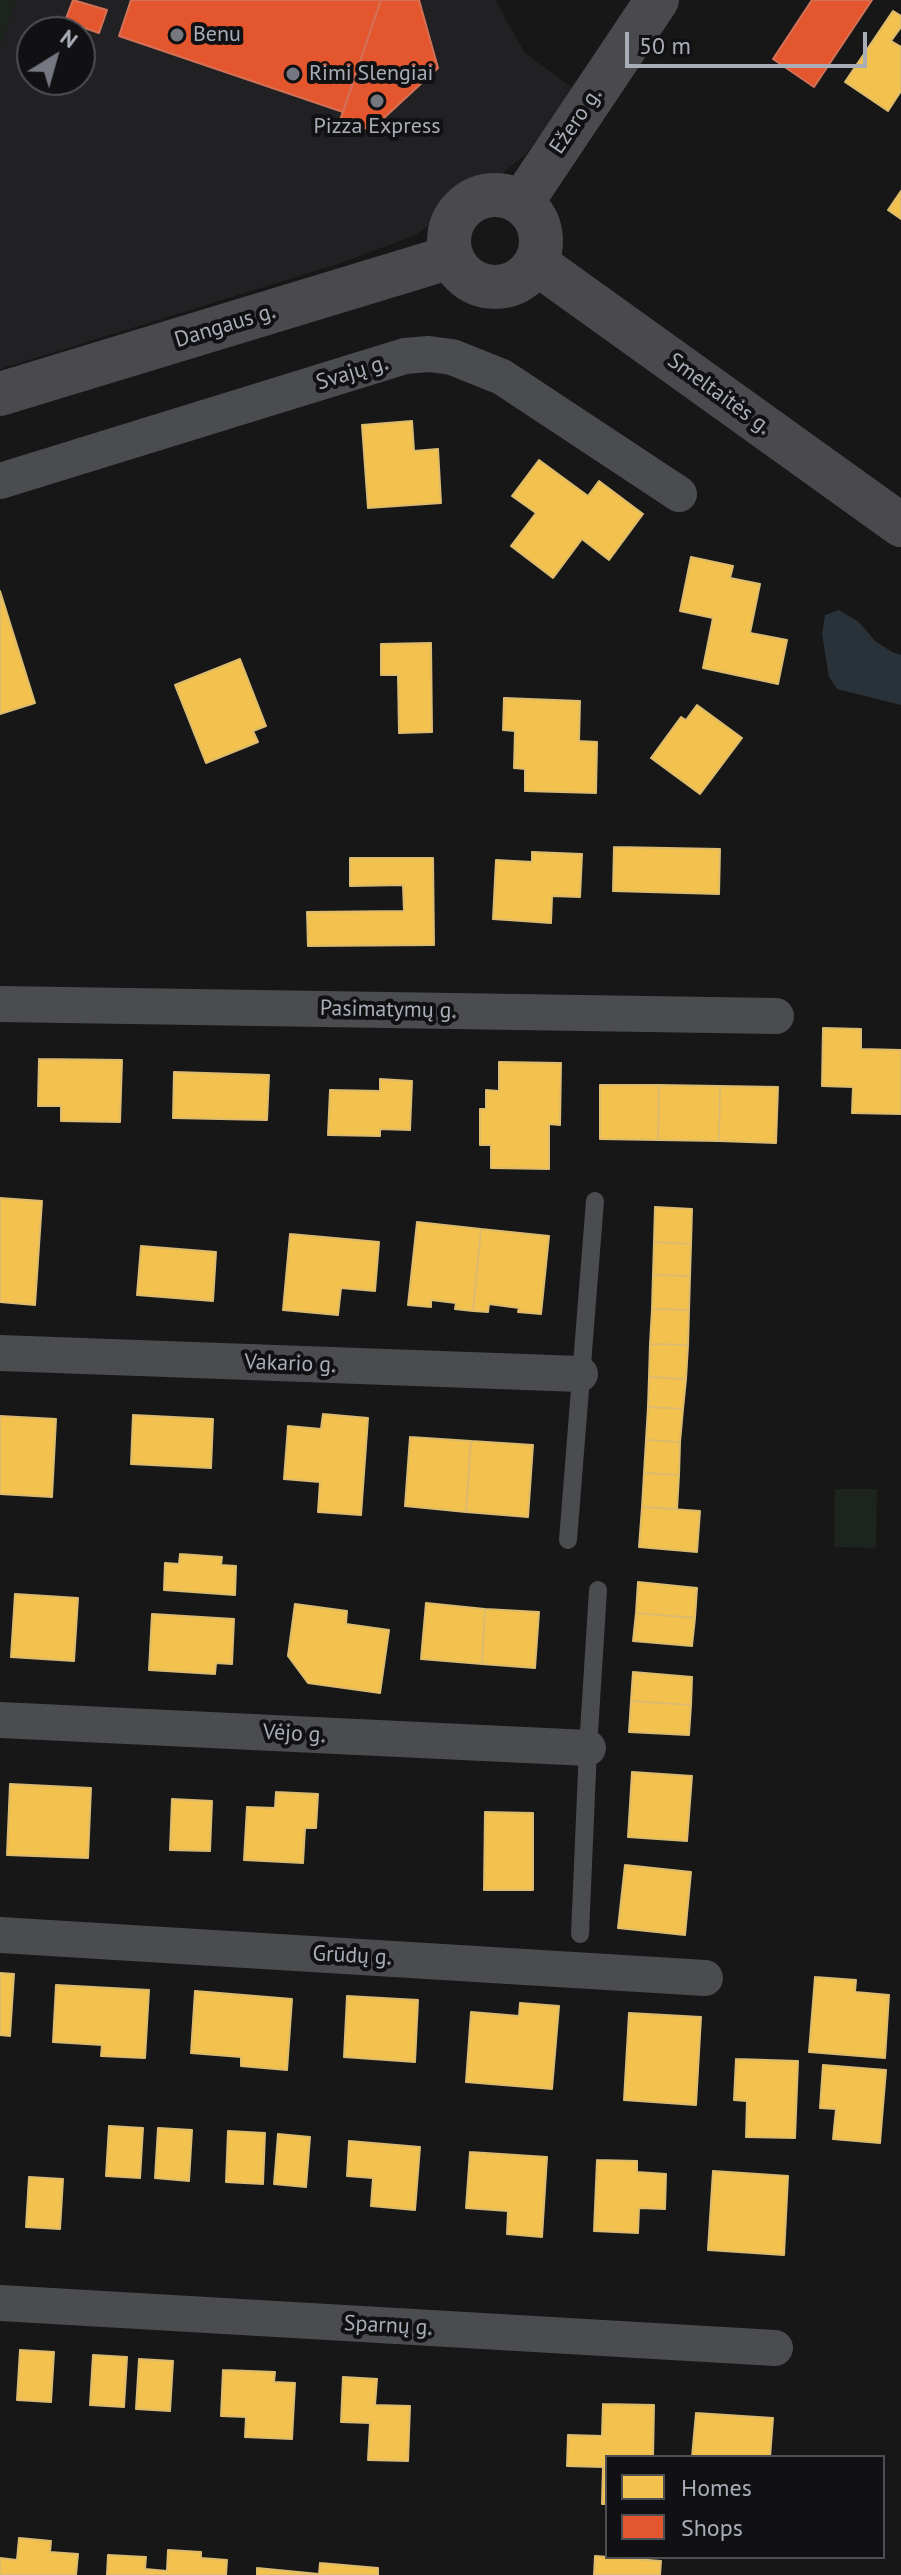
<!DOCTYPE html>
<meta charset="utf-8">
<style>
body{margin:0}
#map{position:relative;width:901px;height:2575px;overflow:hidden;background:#171717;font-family:"PT Sans",sans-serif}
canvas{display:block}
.legend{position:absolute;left:605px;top:2455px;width:280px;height:104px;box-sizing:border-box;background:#111113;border:2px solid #4d4f55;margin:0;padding:10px 14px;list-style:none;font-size:24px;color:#a8adb8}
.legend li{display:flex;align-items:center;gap:16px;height:40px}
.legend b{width:40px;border:2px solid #4d4f55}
.north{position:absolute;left:16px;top:16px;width:80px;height:80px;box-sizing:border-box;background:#111113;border:2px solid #4d4f55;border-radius:50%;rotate:37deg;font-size:22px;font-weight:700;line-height:32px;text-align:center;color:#a8adb8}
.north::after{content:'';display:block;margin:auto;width:28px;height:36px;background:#757880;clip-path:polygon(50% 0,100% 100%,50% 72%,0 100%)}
.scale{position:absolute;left:625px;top:32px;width:242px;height:36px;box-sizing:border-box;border:4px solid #a8adb8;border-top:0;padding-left:10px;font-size:24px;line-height:28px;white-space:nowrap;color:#a8adb8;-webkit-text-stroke:6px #111113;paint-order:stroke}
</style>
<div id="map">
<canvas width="901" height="2575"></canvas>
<ul class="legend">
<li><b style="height:22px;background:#f2c14e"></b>Homes</li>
<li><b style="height:22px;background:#e4572e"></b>Shops</li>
</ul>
<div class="north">N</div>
<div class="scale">50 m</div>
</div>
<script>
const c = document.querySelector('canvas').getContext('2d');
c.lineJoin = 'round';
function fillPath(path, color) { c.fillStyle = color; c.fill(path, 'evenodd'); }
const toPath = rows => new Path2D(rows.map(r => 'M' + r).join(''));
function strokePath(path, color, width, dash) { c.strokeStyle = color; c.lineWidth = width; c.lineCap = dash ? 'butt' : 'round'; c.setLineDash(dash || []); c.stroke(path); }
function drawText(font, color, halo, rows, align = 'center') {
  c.font = font + ' "PT Sans",sans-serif'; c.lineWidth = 8; c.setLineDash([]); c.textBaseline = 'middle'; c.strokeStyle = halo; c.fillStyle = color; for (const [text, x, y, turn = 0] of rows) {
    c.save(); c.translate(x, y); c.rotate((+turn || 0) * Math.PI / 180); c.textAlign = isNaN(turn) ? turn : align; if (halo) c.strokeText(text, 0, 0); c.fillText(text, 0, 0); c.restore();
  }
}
fillPath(toPath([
 [15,0,495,0,525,53,575,90,526,154,502,174,469,193,416,235,341,263,0,369,0,50],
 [32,32,80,32,80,80,32,80]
]), '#212123');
fillPath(toPath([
 [0,0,15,0,0,50],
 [835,1489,877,1489,876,1548,834,1547]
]), '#1d241e');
fillPath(toPath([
 [839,610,859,622,875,641,892,652,901,655,901,705,837,689,829,677,822,634,825,615]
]), '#2a3239');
const homes = toPath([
 [893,11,901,16,901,27,891,41,901,47,901,91,888,111,845,82,893,11],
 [901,191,901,219,888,210,901,191],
 [412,421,414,451,438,449,441,503,368,508,362,425,412,421],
 [539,460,588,496,599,481,643,514,609,560,582,539,553,578,511,546,536,513,512,496,539,460],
 [691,557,733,566,730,578,760,584,750,633,787,640,778,684,703,668,713,618,680,611,691,557],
 [0,591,35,703,0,714,0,591],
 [431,643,432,732,399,733,398,675,381,675,381,644,431,643],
 [240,659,266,726,253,731,258,742,206,763,175,685,240,659],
 [504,698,580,701,579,741,597,742,596,793,525,791,525,769,514,768,515,731,503,730,504,698],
 [697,705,742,738,700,794,651,758,681,717,686,720,697,705],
 [614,847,720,849,719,894,613,891,614,847],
 [532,852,582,854,580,897,552,896,551,923,493,919,496,860,532,862,532,852],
 [350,858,433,858,434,945,308,946,307,912,404,911,403,885,350,886,350,858],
 [823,1028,861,1029,861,1049,901,1050,901,1114,852,1113,853,1087,822,1086,823,1028],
 [39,1059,122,1060,120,1122,61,1121,61,1106,38,1106,39,1059],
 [499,1062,561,1063,560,1125,549,1124,549,1169,491,1168,491,1145,480,1145,480,1109,486,1109,486,1090,499,1091,499,1062],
 [174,1072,269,1075,267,1120,173,1118,174,1072],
 [380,1079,412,1081,410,1130,380,1129,380,1136,328,1135,330,1090,380,1091,380,1079],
 [600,1085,659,1085,658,1140,600,1139,600,1085],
 [659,1085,720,1086,719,1141,658,1140,659,1085],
 [720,1086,778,1087,776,1143,719,1141,720,1086],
 [0,1198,42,1201,35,1305,0,1302,0,1198],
 [655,1207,692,1209,691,1244,654,1242,655,1207],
 [417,1222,481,1229,473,1311,455,1309,456,1303,431,1300,431,1307,408,1305,417,1222],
 [481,1229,549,1236,541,1314,518,1312,519,1308,489,1304,488,1312,473,1311,481,1229],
 [290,1234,379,1242,375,1291,341,1288,338,1315,283,1310,290,1234],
 [654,1242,691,1244,690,1276,653,1275,654,1242],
 [141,1246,216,1252,213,1301,137,1295,141,1246],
 [653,1275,690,1276,689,1310,652,1309,653,1275],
 [652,1309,689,1310,688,1345,650,1344,652,1309],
 [650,1344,688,1345,686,1379,649,1377,650,1344],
 [649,1377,686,1379,683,1409,648,1407,649,1377],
 [648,1407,683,1409,680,1442,646,1440,648,1407],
 [323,1414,368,1418,361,1515,318,1512,320,1482,284,1479,288,1426,321,1429,323,1414],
 [133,1415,213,1419,211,1468,131,1464,133,1415],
 [0,1416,56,1419,52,1497,0,1494,0,1416],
 [410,1437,471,1441,466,1512,405,1506,410,1437],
 [646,1440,680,1442,679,1475,644,1473,646,1440],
 [471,1441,533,1445,528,1517,466,1512,471,1441],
 [644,1473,679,1475,677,1509,642,1507,644,1473],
 [642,1507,700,1511,697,1552,639,1547,642,1507],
 [180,1554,222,1557,221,1565,236,1566,235,1595,164,1590,165,1563,179,1564,180,1554],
 [638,1582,697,1588,695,1618,636,1613,638,1582],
 [15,1594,78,1598,74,1661,11,1657,15,1594],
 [426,1603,485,1609,482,1664,421,1659,426,1603],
 [295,1604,347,1611,346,1624,389,1630,380,1693,308,1683,288,1656,295,1604],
 [485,1609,539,1612,535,1668,482,1664,485,1609],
 [636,1613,695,1618,692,1646,633,1641,636,1613],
 [152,1614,234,1619,232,1664,216,1663,215,1674,149,1670,152,1614],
 [633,1672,692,1677,691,1705,631,1701,633,1672],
 [631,1701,691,1705,689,1735,629,1732,631,1701],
 [632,1772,692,1776,687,1841,628,1837,632,1772],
 [10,1784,91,1788,88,1858,7,1855,10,1784],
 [276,1792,318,1794,316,1828,305,1828,303,1863,244,1860,247,1807,275,1808,276,1792],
 [172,1799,212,1801,210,1851,170,1850,172,1799],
 [485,1812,533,1813,533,1890,484,1890,485,1812],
 [625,1865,691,1872,685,1935,618,1928,625,1865],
 [0,1973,14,1974,10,2036,0,2035,0,1973],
 [815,1977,856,1980,855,1992,889,1995,885,2058,809,2052,815,1977],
 [56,1985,149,1990,145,2058,101,2056,102,2045,53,2042,56,1985],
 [195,1991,292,1999,287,2070,241,2066,241,2057,191,2053,195,1991],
 [347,1996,418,2000,415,2062,344,2057,347,1996],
 [520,2003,559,2006,552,2089,466,2082,471,2012,519,2016,520,2003],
 [629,2013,701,2017,696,2105,624,2100,629,2013],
 [736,2059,798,2061,795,2138,746,2137,747,2101,734,2100,736,2059],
 [823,2065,886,2070,880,2143,833,2139,836,2109,820,2108,823,2065],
 [109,2126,143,2128,140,2178,106,2176,109,2126],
 [158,2128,192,2130,189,2181,155,2178,158,2128],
 [228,2131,265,2133,263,2184,226,2182,228,2131],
 [278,2134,310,2137,306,2187,274,2184,278,2134],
 [349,2141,420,2147,415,2210,371,2206,373,2178,347,2176,349,2141],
 [470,2152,547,2157,542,2237,507,2234,508,2211,466,2208,470,2152],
 [597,2160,637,2161,637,2172,666,2174,665,2209,639,2208,638,2233,594,2231,597,2160],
 [713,2171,788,2176,784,2255,708,2250,713,2171],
 [29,2177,63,2179,60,2229,26,2227,29,2177],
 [20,2350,54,2352,51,2402,17,2400,20,2350],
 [93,2355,127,2357,124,2407,90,2405,93,2355],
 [139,2359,173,2361,170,2411,136,2409,139,2359],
 [223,2370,275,2372,274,2382,295,2383,292,2439,245,2437,246,2417,221,2416,223,2370],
 [343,2377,377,2379,375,2405,410,2406,408,2461,368,2460,370,2423,341,2422,343,2377],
 [603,2404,654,2405,653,2457,607,2457,607,2504,602,2504,603,2467,567,2466,568,2435,602,2436,603,2404],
 [696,2413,773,2418,770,2457,692,2457,696,2413],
 [19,2538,51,2541,50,2552,78,2554,76,2575,0,2575,0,2558,17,2560,19,2538],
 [168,2550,201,2552,201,2558,227,2560,226,2575,107,2575,108,2555,146,2557,145,2569,167,2571,168,2550],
 [595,2556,661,2561,660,2575,594,2575,595,2556],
 [320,2563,378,2568,378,2575,257,2575,257,2568,319,2574,320,2563]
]);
fillPath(homes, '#f2c14e');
strokePath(homes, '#dcbb6e', 2);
const shops = toPath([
 [73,0,107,10,99,33,65,21,73,0],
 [131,0,381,0,343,112,119,36,131,0],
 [381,0,419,0,438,68,371,130,340,120,381,0],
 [812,0,872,0,814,87,773,59,812,0]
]);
fillPath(shops, '#e4572e');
strokePath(shops, '#d27157', 2);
strokePath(toPath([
 [568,1540,595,1201],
 [580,1934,588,1748,598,1590]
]), '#4b4c50', 18);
strokePath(toPath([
 [0,481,405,356,429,354,452,357,502,377,679,494],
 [0,1004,776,1016],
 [0,1353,580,1374],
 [0,1720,588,1748],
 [0,1935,705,1978],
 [0,2303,775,2348]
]), '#4b4c50', 36);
strokePath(toPath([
 '449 241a46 46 0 1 1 92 0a46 46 0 1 1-92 0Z',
 [522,202,657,0],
 [536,263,901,525],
 [0,394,451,257]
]), '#4a4a4e', 44);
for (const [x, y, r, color] of [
 [177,35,8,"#757880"],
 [293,74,8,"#757880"],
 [377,101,8,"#757880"]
]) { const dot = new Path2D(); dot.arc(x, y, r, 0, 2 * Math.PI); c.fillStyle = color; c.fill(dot); strokePath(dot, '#111113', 3); }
drawText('22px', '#a8adb8', '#111113', [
 ["Benu",193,35],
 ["Rimi Slengiai",309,74],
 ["Pizza Express",377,127,"center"]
], 'left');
drawText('22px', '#a8adb8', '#111113', [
 ["Ežero g.",576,121,-56],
 ["Dangaus g.",225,326,-17],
 ["Svajų g.",352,373,-17],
 ["Smeltaitės g.",719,394,36],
 ["Pasimatymų g.",388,1010,1],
 ["Vakario g.",290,1364,2],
 ["Vėjo g.",294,1734,3],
 ["Grūdų g.",352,1956,3],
 ["Sparnų g.",388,2326,3]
]);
</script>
